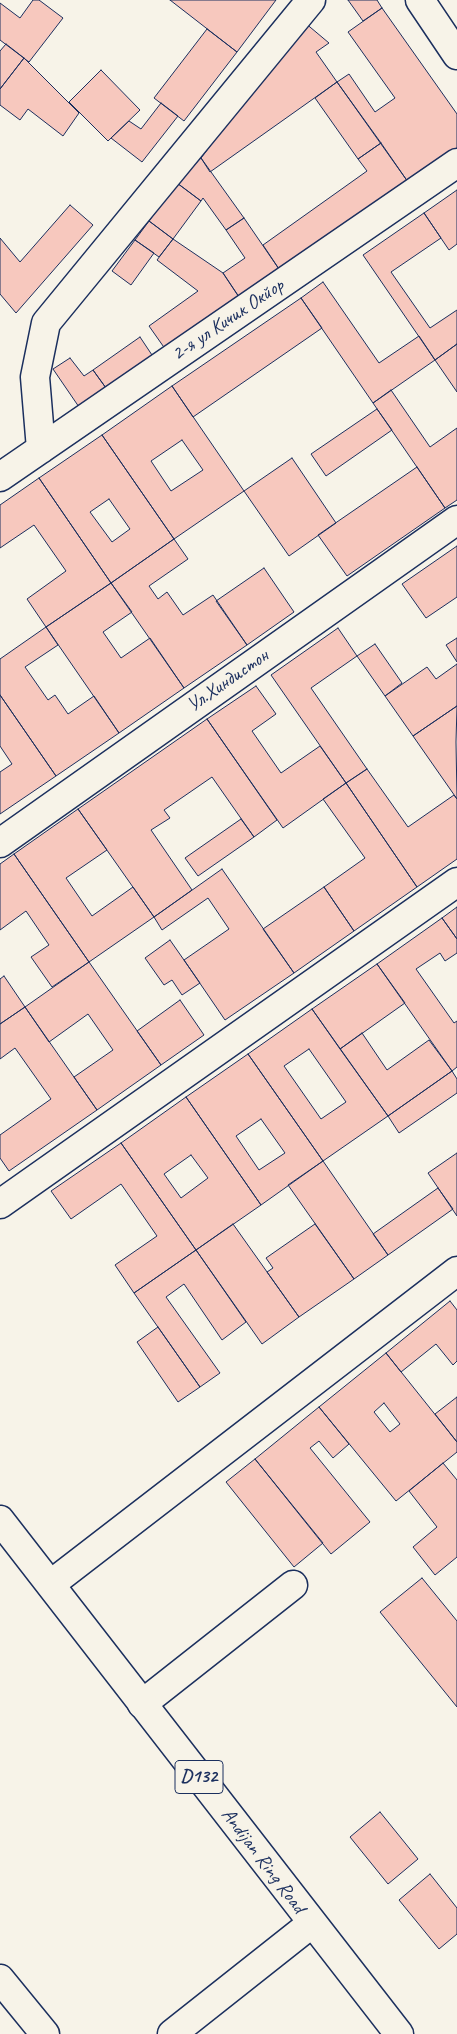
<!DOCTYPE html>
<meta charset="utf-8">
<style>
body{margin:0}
canvas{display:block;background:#f7f3e8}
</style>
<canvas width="457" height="2034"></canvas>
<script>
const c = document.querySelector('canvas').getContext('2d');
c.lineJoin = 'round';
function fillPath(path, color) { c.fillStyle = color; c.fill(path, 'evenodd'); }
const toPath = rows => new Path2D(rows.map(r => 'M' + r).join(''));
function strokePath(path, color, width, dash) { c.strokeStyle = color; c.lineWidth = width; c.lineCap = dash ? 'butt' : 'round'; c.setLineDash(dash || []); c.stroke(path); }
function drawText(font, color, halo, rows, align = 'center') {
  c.font = font + ' Caveat,sans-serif'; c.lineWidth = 4; c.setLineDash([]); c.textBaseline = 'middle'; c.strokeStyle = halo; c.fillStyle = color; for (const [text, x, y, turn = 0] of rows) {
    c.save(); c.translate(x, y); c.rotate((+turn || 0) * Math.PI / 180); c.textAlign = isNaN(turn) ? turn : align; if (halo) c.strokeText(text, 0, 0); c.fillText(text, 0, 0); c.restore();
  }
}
const building = toPath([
 [33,0,39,0,63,18,29,62,0,40,0,3,20,18,33,0],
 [170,0,276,0,237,52,170,0],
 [348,0,377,0,382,8,363,21,348,0],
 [382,8,457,114,457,148,408,182,337,82,349,74,375,112,395,98,348,32,382,8],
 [304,22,329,43,316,52,337,82,210,172,201,158,304,22],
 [207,29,237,52,184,121,154,98,207,29],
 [6,44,24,58,0,89,0,51,6,44],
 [24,58,79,113,63,136,28,109,20,120,0,105,0,89,24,58],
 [101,70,140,110,108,141,69,102,101,70],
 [337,82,381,143,358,159,315,98,337,82],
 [161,103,178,116,142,162,111,138,129,121,141,129,161,103],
 [381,143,408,182,281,272,263,245,367,171,358,159,381,143],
 [201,158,244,218,226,230,203,198,201,201,177,183,201,158],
 [177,183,201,201,173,239,149,221,177,183],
 [457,190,457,244,449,250,424,213,457,190],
 [70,205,93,225,16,313,0,294,0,238,20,262,70,205],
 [424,213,441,238,391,272,430,328,457,310,457,344,435,360,363,255,424,213],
 [244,218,281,272,241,300,223,273,245,258,226,230,244,218],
 [149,221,173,239,159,257,135,240,149,221],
 [173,239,223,273,241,300,168,353,149,326,198,291,157,260,173,239],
 [135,240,154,253,131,285,112,271,135,240],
 [323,282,379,363,419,336,435,360,373,403,301,298,323,282],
 [301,298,322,328,193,417,172,386,301,298],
 [140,337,156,361,106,388,93,370,140,337],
 [457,344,457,392,435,360,457,344],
 [70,358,84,376,93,370,106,388,79,407,53,369,70,358],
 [172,386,244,491,174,539,102,435,172,386],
 [182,440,203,470,171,491,151,461,182,440],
 [391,390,430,447,457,428,457,500,445,508,373,403,391,390],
 [377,409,392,430,326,476,311,454,377,409],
 [102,435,174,539,111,583,39,478,102,435],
 [109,499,130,529,112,542,90,512,109,499],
 [292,458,336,523,289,556,244,491,292,458],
 [417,467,445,508,347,576,318,535,417,467],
 [39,478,111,583,46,627,27,599,66,571,34,525,0,548,0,505,39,478],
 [174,539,188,559,149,586,158,599,167,592,183,615,213,595,247,645,184,688,111,583,174,539],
 [457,546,457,597,426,618,402,584,457,546],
 [264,568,294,612,247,645,216,601,264,568],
 [111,583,132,612,103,632,121,658,150,638,184,688,119,733,46,627,111,583],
 [46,627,58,645,25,667,48,700,55,695,68,714,94,696,119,733,56,776,0,695,0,659,46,627],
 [338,628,357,656,311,688,367,769,346,783,271,675,338,628],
 [457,638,457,662,446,645,457,638],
 [375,644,402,683,385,696,357,656,375,644],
 [457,664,457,706,413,736,385,696,427,667,436,679,457,664],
 [256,686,276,714,252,731,281,773,320,746,346,783,283,828,207,719,256,686],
 [0,695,56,776,0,814,0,772,12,764,0,746,0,695],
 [457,706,456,742,457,799,413,736,457,706],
 [207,719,277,820,254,837,212,777,164,810,170,818,151,830,192,890,154,917,78,809,207,719],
 [367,769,408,827,454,795,457,799,457,859,417,887,346,783,367,769],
 [346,783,417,887,354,931,324,887,365,858,323,799,346,783],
 [78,809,107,850,66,878,92,916,133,887,154,917,89,962,14,854,78,809],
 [241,819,254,837,198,876,185,858,241,819],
 [14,854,89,962,52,987,31,957,49,945,26,911,0,930,0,864,14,854],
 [222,869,294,973,225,1020,184,960,229,929,208,898,162,930,154,917,222,869],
 [324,887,354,931,294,973,263,929,324,887],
 [457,907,457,939,442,918,457,907],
 [442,918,457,939,457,953,445,961,440,953,416,969,454,1023,457,1021,457,1067,452,1071,377,964,442,918],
 [170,940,200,983,182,995,172,980,164,985,145,958,170,940],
 [89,962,161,1065,97,1110,74,1077,113,1050,88,1014,49,1042,25,1007,89,962],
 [377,964,405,1003,340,1049,312,1009,377,964],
 [4,976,25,1007,0,1024,0,979,4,976],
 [180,1000,204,1035,161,1065,137,1031,180,1000],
 [25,1007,97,1110,9,1171,0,1158,0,1135,51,1099,15,1048,0,1059,0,1024,25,1007],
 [312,1009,388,1116,323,1161,248,1054,312,1009],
 [309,1049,346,1102,321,1119,284,1066,309,1049],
 [362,1033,387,1070,429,1040,452,1071,388,1116,340,1049,362,1033],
 [248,1054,323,1161,261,1205,186,1097,248,1054],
 [261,1119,285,1153,259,1170,236,1136,261,1119],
 [452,1071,457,1079,457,1093,399,1133,388,1116,452,1071],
 [186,1097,261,1205,196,1250,121,1143,186,1097],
 [191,1155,208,1178,181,1198,164,1174,191,1155],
 [121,1143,196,1250,134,1293,115,1265,157,1236,121,1184,71,1219,51,1191,121,1143],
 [457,1153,457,1216,428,1173,457,1153],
 [323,1161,388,1255,354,1279,288,1185,323,1161],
 [438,1188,453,1209,388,1255,373,1234,438,1188],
 [233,1224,299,1317,262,1344,196,1250,233,1224],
 [315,1224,354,1279,299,1317,267,1272,273,1268,266,1258,315,1224],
 [196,1250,246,1322,222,1340,184,1284,166,1297,220,1373,200,1387,134,1293,196,1250],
 [450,1301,457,1310,457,1361,453,1365,436,1344,401,1372,386,1353,450,1301],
 [158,1327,200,1387,178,1402,137,1342,158,1327],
 [386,1353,457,1442,457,1452,396,1501,319,1407,386,1353],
 [384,1403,400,1424,390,1432,374,1412,384,1403],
 [457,1397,457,1442,435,1414,457,1397],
 [319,1407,349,1444,333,1458,319,1441,310,1448,370,1522,331,1554,255,1459,319,1407],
 [255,1459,323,1543,294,1567,226,1482,255,1459],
 [443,1463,457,1480,457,1557,435,1575,413,1547,437,1527,409,1491,443,1463],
 [422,1578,457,1621,457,1707,380,1612,422,1578],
 [380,1812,418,1859,388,1884,350,1837,380,1812],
 [430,1874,457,1908,457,1934,439,1949,399,1900,430,1874]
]);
fillPath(building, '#f7c8be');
strokePath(building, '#1b2f5e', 1);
const minor = toPath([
 [420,0,457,55],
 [41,449,35,377,46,323,311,0],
 [0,477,457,163],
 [0,843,457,520],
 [0,1204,457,882],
 [51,1584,457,1271],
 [142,1704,293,1585],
 [0,1979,45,2034],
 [172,2034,311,1924]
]);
const highway = toPath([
 [0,1520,399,2034]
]);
strokePath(minor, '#1b2f5e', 31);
strokePath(highway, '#1b2f5e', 31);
strokePath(minor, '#f7f3e8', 28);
strokePath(highway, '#f7f3e8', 28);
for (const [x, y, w] of [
 [199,1777,48]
]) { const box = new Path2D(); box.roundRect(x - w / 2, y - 16.5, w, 33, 4); c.fillStyle = '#f7f3e8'; c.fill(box); strokePath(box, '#1b2f5e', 1); }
drawText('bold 19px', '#1b2f5e', null, [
 ["D132",199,1777]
]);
drawText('20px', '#1b2f5e', '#f7f3e8', [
 ["2-я ул Кичик Окйор",228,320,-34],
 ["Ул.Хиндистон",228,681,-35],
 ["Andijan Ring Road",263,1861,53]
]);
</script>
